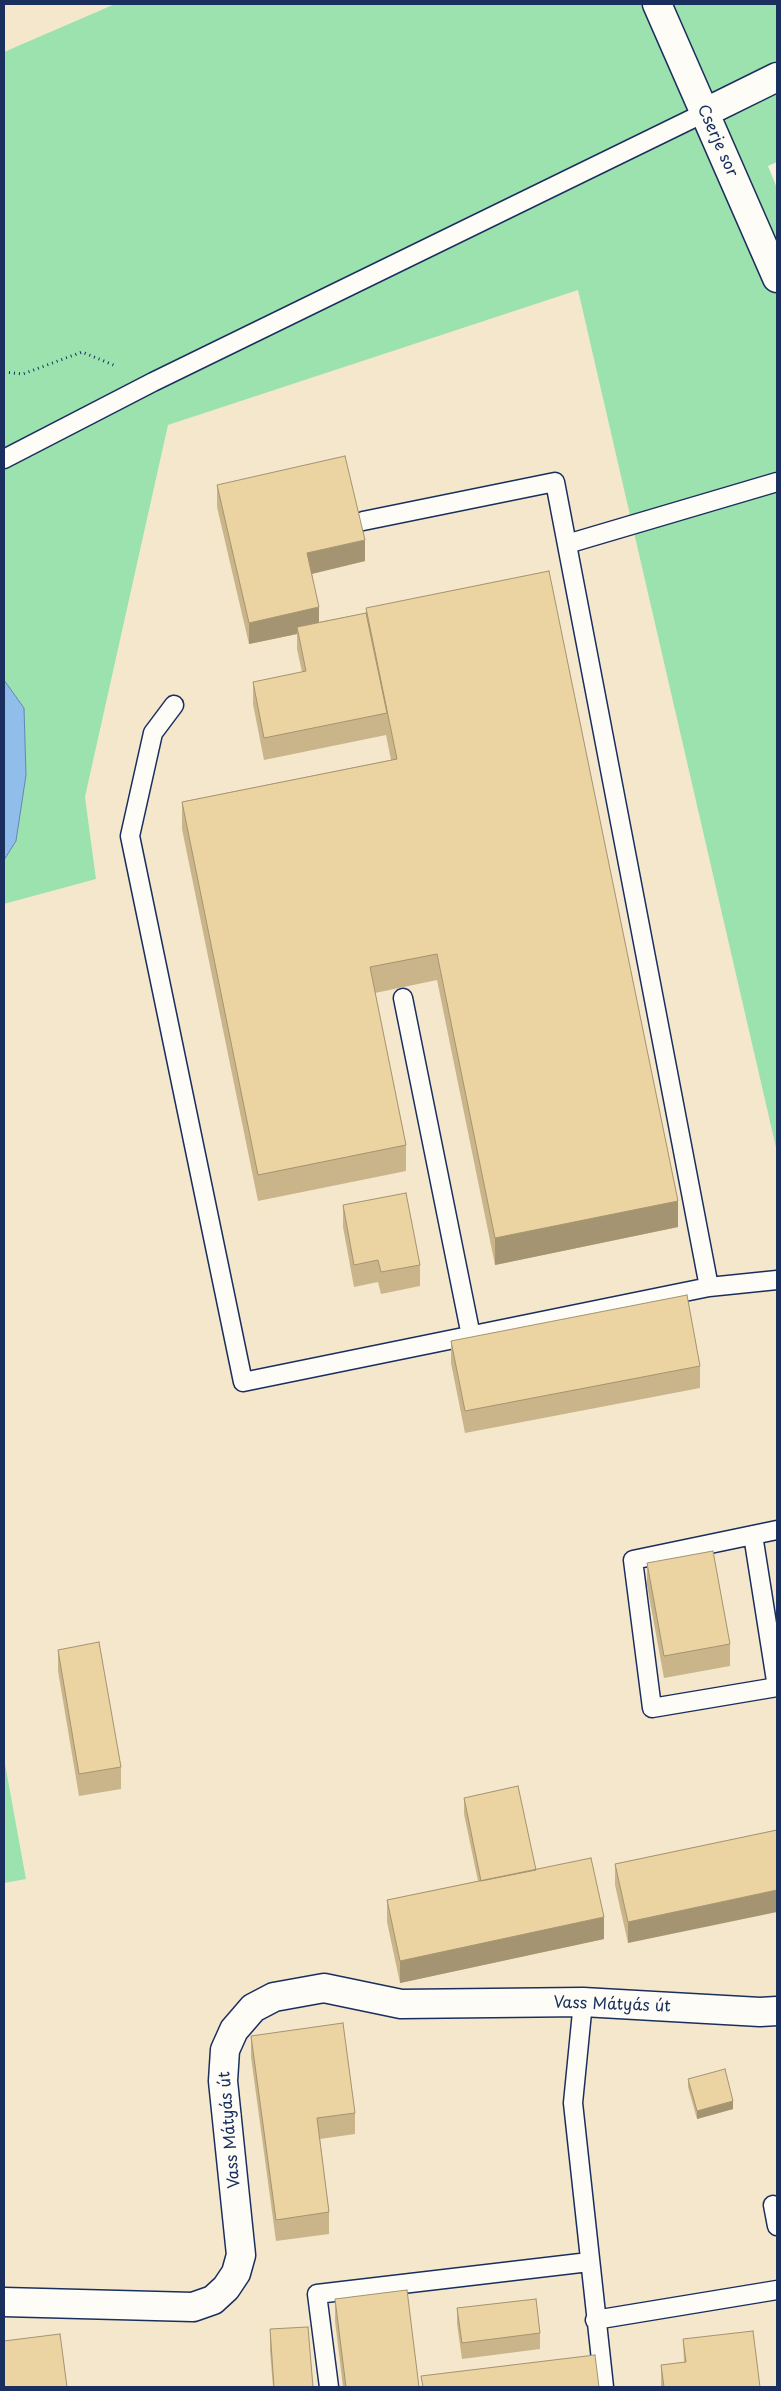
<!DOCTYPE html>
<meta charset="utf-8">
<style>
body{margin:0}
#map{position:relative;width:781px;height:2391px;overflow:hidden;background:#f8f0de;font-family:"Playpen Sans",sans-serif}
canvas{display:block}
.frame{position:absolute;inset:0;border:5px solid #1b2f5e;pointer-events:none}
</style>
<div id="map">
<canvas width="781" height="2391"></canvas>
<div class="frame"></div>
</div>
<script>
const c = document.querySelector('canvas').getContext('2d');
c.lineJoin = 'round';
function fillPath(path, color) { c.fillStyle = color; c.fill(path, 'evenodd'); }
const toPath = rows => new Path2D(rows.map(r => 'M' + r).join(''));
function strokePath(path, color, width, dash) { c.strokeStyle = color; c.lineWidth = width; c.lineCap = dash ? 'butt' : 'round'; c.setLineDash(dash || []); c.stroke(path); }
function drawText(font, color, halo, rows, align = 'center') {
  c.font = font + ' "Playpen Sans",sans-serif'; c.lineWidth = 5; c.setLineDash([]); c.textBaseline = 'middle'; c.strokeStyle = halo; c.fillStyle = color; for (const [text, x, y, turn = 0] of rows) {
    c.save(); c.translate(x, y); c.rotate((+turn || 0) * Math.PI / 180); c.textAlign = isNaN(turn) ? turn : align; if (halo) c.strokeText(text, 0, 0); c.fillText(text, 0, 0); c.restore();
  }
}
fillPath(toPath([
 [4,4,115,4,4,52],
 [578,289,777,1152,777,2387,4,2387,4,1883,26,1878,4,1758,4,904,96,879,85,797,168,425]
]), '#f4e7cc');
fillPath(toPath([
 [115,4,777,4,777,162,768,166,777,188,777,1152,578,290,168,425,85,797,96,879,4,904,4,860,16,841,26,775,24,708,4,680,4,52],
 [4,1758,26,1879,4,1883]
]), '#9ce2af');
const water = toPath([
 [4,680,24,708,26,775,16,841,4,860,4,680]
]);
fillPath(water, '#8fbeea');
strokePath(water, '#6185b2', 1);
const service = toPath([
 [4,459,153,382,704,113],
 [363,521,555,482,709,1287],
 [567,544,777,482],
 [174,705,153,733,130,836,243,1382,709,1287,777,1280],
 [403,998,471,1336],
 [777,1530,633,1560,652,1708,777,1687],
 [753,1535,777,1687],
 [583,2002,573,2103,604,2387],
 [773,2205,777,2226],
 [595,2320,777,2290],
 [329,2387,317,2294,589,2262]
]);
const minor = toPath([
 [657,4,777,278],
 [704,113,777,77],
 [4,2302,193,2307,213,2300,226,2288,236,2273,241,2255,223,2081,225,2050,234,2030,253,2008,274,1997,324,1988,401,2004,583,2002,760,2012,777,2011]
]);
strokePath(service, '#1b2f5e', 21);
strokePath(minor, '#1b2f5e', 31);
strokePath(toPath([
 [4,372,23,374,82,352,116,366]
]), '#1b2f5e', 3, [1, 4]);
strokePath(service, '#fdfcf7', 18);
strokePath(minor, '#fdfcf7', 28);
fillPath(toPath([
 [217,485,365,561,312,574,319,622,366,613,366,608,678,1227,495,1265,437,980,375,993,406,1145,406,1171,258,1201,182,829,182,802,391,760,386,735,264,760,253,704,253,682,302,672,297,649,297,634,249,644,217,507],
 [343,1205,420,1265,420,1286,381,1294,378,1282,354,1287,343,1227],
 [451,1341,700,1366,700,1388,465,1433,451,1363],
 [647,1563,730,1644,730,1666,664,1678,647,1585],
 [58,1650,121,1767,121,1789,79,1796,58,1671],
 [464,1798,536,1869,604,1939,400,1983,387,1922,387,1900,478,1881,464,1814],
 [777,1830,628,1943,615,1885,615,1864],
 [251,2036,355,2113,355,2134,320,2139,329,2212,329,2234,276,2241,251,2057],
 [688,2079,733,2109,697,2119,688,2087],
 [335,2299,419,2387,343,2387,335,2321],
 [457,2308,540,2333,540,2349,462,2359,457,2324],
 [270,2329,313,2387,273,2387,270,2351],
 [683,2339,760,2387,661,2387,661,2365,684,2362]
]), '#cab58b');
fillPath(toPath([
 [365,540,365,561,307,575,307,553],
 [319,607,319,629,297,627,297,634,249,644,249,623],
 [678,1201,678,1227,495,1265,495,1238],
 [777,1890,777,1912,628,1943,628,1922],
 [604,1917,604,1939,400,1983,400,1961],
 [733,2101,733,2109,697,2119,697,2111]
]), '#a49471');
const building = toPath([
 [345,456,365,540,307,553,319,607,249,623,217,485,345,456],
 [549,571,678,1201,495,1238,437,954,370,967,406,1145,258,1175,182,802,397,759,366,608,549,571],
 [366,613,387,713,264,738,253,682,306,671,297,627,366,613],
 [406,1193,420,1265,381,1272,378,1260,354,1265,343,1205,406,1193],
 [687,1295,700,1366,465,1411,451,1341,687,1295],
 [713,1551,730,1644,664,1656,647,1563,713,1551],
 [99,1642,121,1767,79,1774,58,1650,99,1642],
 [518,1786,536,1870,481,1881,464,1798,518,1786],
 [777,1830,777,1890,628,1922,615,1864,777,1830],
 [591,1858,604,1917,400,1961,387,1900,591,1858],
 [343,2023,355,2113,317,2118,329,2212,276,2220,251,2036,343,2023],
 [725,2069,733,2101,697,2111,688,2079,725,2069],
 [407,2290,419,2387,346,2387,335,2299,407,2290],
 [536,2299,540,2333,462,2343,457,2308,536,2299],
 [308,2327,313,2387,274,2387,270,2329,308,2327],
 [753,2331,760,2387,664,2387,661,2365,686,2362,683,2339,753,2331],
 [60,2334,67,2387,4,2387,4,2341,60,2334],
 [595,2355,599,2387,423,2387,421,2376,595,2355]
]);
fillPath(building, '#ebd3a2');
strokePath(building, '#a49471', 1);
drawText('16px', '#1b2f5e', '#fdfcf7', [
 ["Cserje sor",717,141,66],
 ["Vass Mátyás út",612,2005,2],
 ["Vass Mátyás út",230,2130,-95]
]);
</script>
